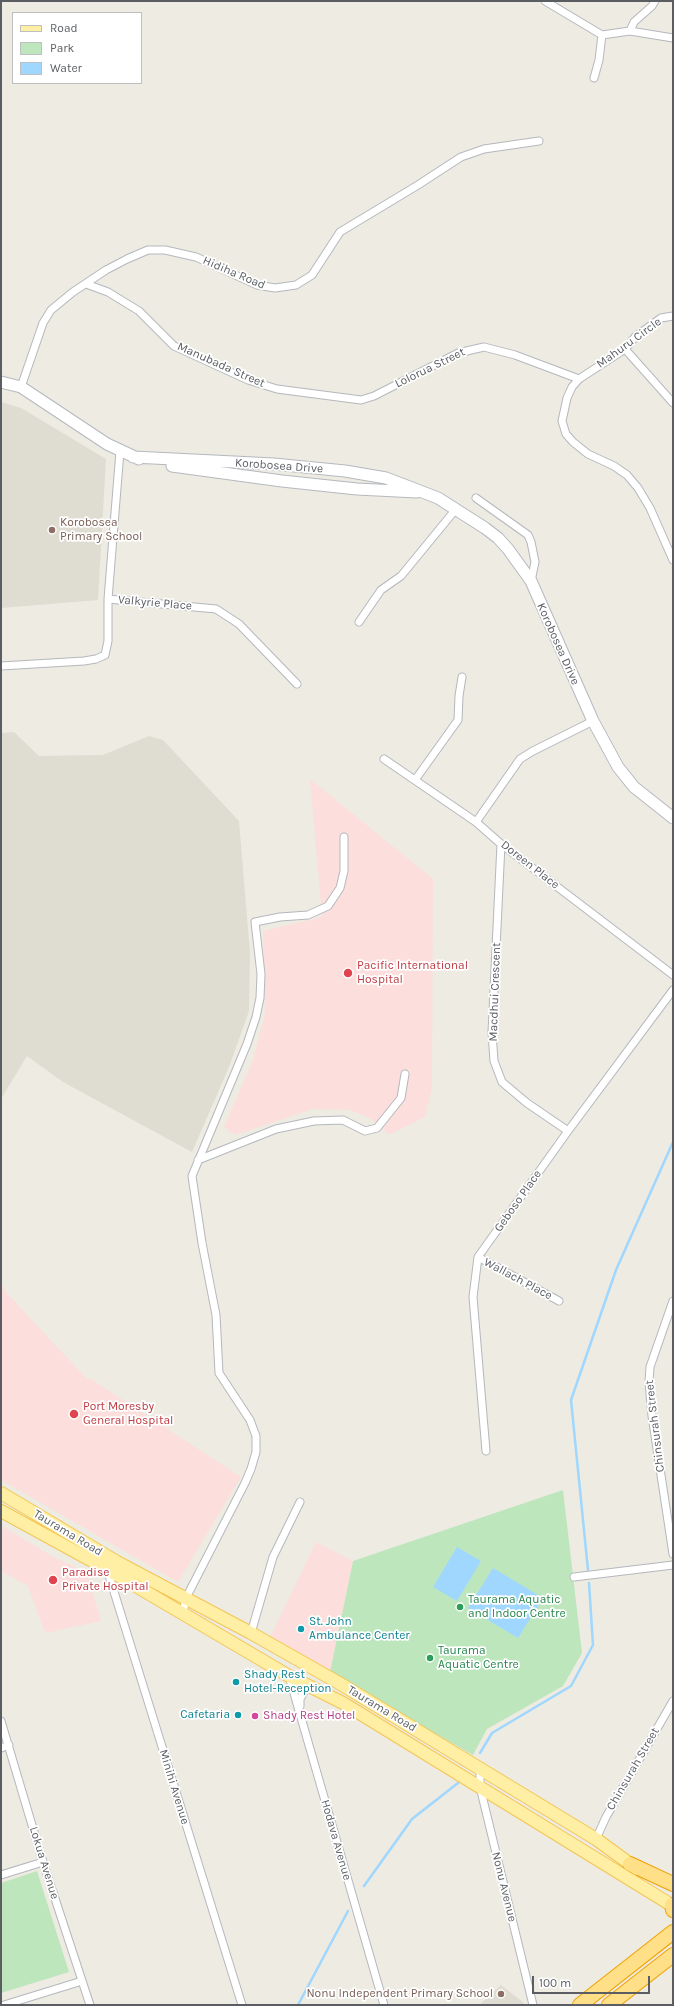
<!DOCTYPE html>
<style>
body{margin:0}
#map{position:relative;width:674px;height:2006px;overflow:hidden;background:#edebe2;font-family:Karla,sans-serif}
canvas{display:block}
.frame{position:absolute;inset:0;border:2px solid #5a5e63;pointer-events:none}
.legend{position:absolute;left:12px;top:12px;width:130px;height:72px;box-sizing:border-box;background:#fff;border:1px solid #bdbfc1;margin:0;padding:5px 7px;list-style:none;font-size:12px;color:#5a5e63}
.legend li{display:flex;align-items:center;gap:8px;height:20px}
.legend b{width:20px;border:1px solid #bdbfc1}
.scale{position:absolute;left:532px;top:1976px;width:118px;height:18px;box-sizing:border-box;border:2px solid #5a5e63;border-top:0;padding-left:5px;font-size:12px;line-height:14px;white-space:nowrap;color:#5a5e63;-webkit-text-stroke:3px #fff;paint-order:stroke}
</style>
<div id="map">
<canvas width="674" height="2006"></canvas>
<div class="frame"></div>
<ul class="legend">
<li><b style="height:5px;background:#ffefa5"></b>Road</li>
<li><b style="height:11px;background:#bee6bd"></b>Park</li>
<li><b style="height:11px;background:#a0d7ff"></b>Water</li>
</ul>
<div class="scale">100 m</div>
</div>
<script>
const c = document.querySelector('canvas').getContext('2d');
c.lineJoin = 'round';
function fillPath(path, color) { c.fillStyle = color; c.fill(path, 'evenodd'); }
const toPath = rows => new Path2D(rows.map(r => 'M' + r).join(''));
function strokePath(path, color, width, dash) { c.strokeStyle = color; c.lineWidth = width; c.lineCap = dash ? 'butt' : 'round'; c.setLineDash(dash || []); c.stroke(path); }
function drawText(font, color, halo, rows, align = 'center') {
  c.font = font + ' Karla,sans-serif'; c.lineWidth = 3.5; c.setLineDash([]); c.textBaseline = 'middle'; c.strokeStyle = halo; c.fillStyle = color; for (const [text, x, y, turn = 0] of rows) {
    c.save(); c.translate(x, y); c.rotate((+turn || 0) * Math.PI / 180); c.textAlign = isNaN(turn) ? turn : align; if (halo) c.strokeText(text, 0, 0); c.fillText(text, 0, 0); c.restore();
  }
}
fillPath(toPath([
 [1,402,21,408,106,459,98,600,1,608],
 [14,732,39,756,103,755,149,736,163,740,239,821,250,953,249,1011,229,1067,192,1152,63,1082,27,1056,1,1099,1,733],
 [501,1985,524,2003,524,2005,479,2005]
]), '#dfddd2');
fillPath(toPath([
 [310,779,433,879,432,1088,425,1117,389,1135,370,1118,349,1110,313,1109,235,1135,224,1127,253,1060,265,1014,263,931,322,917],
 [1,1280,4,1290,87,1379,91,1379,241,1477,178,1582,1,1480],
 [1,1525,50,1555,87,1573,101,1621,45,1633,28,1586,1,1571],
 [316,1542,353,1561,330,1672,270,1637]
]), '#fcdfdc');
fillPath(toPath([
 [563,1490,582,1653,563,1686,487,1729,473,1755,340,1680,330,1672,353,1561],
 [37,1871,69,1972,1,1993,1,1883]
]), '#bee6bd');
fillPath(toPath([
 [457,1547,481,1561,457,1601,433,1587],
 [493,1568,543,1598,518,1638,468,1608]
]), '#a0d7ff');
strokePath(toPath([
 [588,1570,571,1400,616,1270,673,1142],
 [480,1753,492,1733,571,1686,593,1645,589,1583],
 [364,1886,412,1819,458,1783],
 [298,2005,348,1911]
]), '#a0d7ff', 2.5);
const street = toPath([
 [545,1,602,35,630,31,673,38],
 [630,31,634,22,652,6,655,1],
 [594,78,599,60,602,35],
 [86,284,108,292,139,311,174,346,248,380,277,389,361,400,374,396,458,353,484,347,515,355,579,379],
 [673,316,661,318,635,337,625,349,579,379,572,387,567,398,562,421,566,434,573,442,588,454,614,466,627,475,638,488,650,508,673,560],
 [625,349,673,403],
 [21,387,43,323,51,310,73,292,106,270,127,259,148,250,165,250,196,257,257,285,275,288,296,285,312,275,340,232,418,185,461,157,484,149,539,141],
 [120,451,108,599,216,609,239,624,297,684],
 [476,498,528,535,531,542,535,562,531,581],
 [359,622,381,590,401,576,456,509],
 [1,666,84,661,96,659,105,655,108,641,108,599],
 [384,759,476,822,501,844,673,975],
 [415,780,458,720,459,696,462,677],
 [476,822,520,759,533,751,593,721],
 [501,844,492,1032,494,1061,502,1082,527,1103,568,1131],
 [198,1160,276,1129,314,1121,343,1120,365,1131,377,1128,401,1098,405,1074],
 [478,1257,559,1301],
 [673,1301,650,1367,649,1382,652,1416,673,1554],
 [486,1451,473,1297,478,1257,568,1131,673,990],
 [107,1569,242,2005],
 [574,1577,673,1565],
 [183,1613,186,1598,245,1483,251,1469,256,1452,256,1436,250,1420,219,1373,216,1315,202,1243,192,1176,247,1044,256,1017,260,998,261,974,255,922,280,917,308,915,328,906,340,888,344,871,344,837],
 [251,1633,273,1557,300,1502],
 [289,1676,384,2005],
 [300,1706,300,1699,305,1690,313,1688],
 [1,1721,43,1862,90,2005],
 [1,1748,9,1745],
 [480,1769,480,1787,533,2005],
 [596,1839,606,1817,673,1701],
 [1,1875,43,1862],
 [4,2005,82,1981]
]);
const secondary = toPath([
 [1,382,21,387,107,444,139,459],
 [133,457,274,464,345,471,386,478,438,498,485,528,498,538,508,549,531,581,593,721,618,767,634,787,673,818],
 [172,466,282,481,357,489,417,492]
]);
const primary = toPath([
 [1,1493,117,1562,251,1633,339,1683,596,1839,637,1869],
 [1,1511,107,1569,289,1676,343,1703,673,1906]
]);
const highway = toPath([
 [630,1864,673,1884],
 [672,1905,673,1910],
 [580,2005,673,1932],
 [609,2005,673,1955]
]);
strokePath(street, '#b4b8bd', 9);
strokePath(secondary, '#b5b9bf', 13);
strokePath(primary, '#f4c554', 14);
strokePath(highway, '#efa100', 16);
strokePath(street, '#fff', 7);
strokePath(secondary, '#fff', 11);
strokePath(primary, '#ffefa5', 12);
strokePath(highway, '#ffdf87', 14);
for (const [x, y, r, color] of [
 [52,530,4,"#8d6e63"],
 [348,973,5,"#e0444e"],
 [74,1414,5,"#e0444e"],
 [53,1580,5,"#e0444e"],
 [460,1607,4,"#2e9e5b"],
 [301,1629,4,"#0f9aa8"],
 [430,1658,4,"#2e9e5b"],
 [236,1682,4,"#0f9aa8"],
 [238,1715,4,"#0f9aa8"],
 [255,1716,4,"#d1479c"],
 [501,1994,4,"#8d6e63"]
]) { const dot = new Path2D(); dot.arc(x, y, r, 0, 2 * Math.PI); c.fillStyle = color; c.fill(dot); strokePath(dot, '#fff', 1.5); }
drawText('12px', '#5a5e63', '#fff', [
 ["Hidiha Road",234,273,23],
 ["Mahuru Circle",629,343,-36],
 ["Manubada Street",221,365,24],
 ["Lolorua Street",430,368,-26],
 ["Korobosea Drive",279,466,4],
 ["Valkyrie Place",155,603,5],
 ["Korobosea Drive",558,644,66],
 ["Doreen Place",530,865,38],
 ["Macdhui Crescent",495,992,-88],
 ["Geboso Place",518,1201,-55],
 ["Wallach Place",518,1279,28],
 ["Chinsurah Street",655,1426,-97],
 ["Taurama Road",68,1533,31],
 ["Taurama Road",382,1709,31],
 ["Chinsurah Street",633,1769,-60],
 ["Minihi Avenue",174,1787,73],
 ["Hodava Avenue",336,1840,74],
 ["Lokua Avenue",44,1863,73],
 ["Nonu Avenue",504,1887,76]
]);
drawText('12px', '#785e54', '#fff', [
 ["Korobosea",60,523],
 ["Primary School",60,537],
 ["Nonu Independent Primary School",493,1994,"right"]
], 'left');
drawText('12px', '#be3a42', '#fff', [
 ["Pacific International",357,966],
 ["Hospital",357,980],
 ["Port Moresby",83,1407],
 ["General Hospital",83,1421],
 ["Paradise",62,1573],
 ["Private Hospital",62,1587]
], 'left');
drawText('12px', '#27864d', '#fff', [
 ["Taurama Aquatic",468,1600],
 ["and Indoor Centre",468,1614],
 ["Taurama",438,1651],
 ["Aquatic Centre",438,1665]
], 'left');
drawText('12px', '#0d838f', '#fff', [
 ["St. John",309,1622],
 ["Ambulance Center",309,1636],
 ["Shady Rest",244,1675],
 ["Hotel-Reception",244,1689],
 ["Cafetaria",230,1715,"right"]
], 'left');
drawText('12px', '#b23c85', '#fff', [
 ["Shady Rest Hotel",263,1716]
], 'left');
</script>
